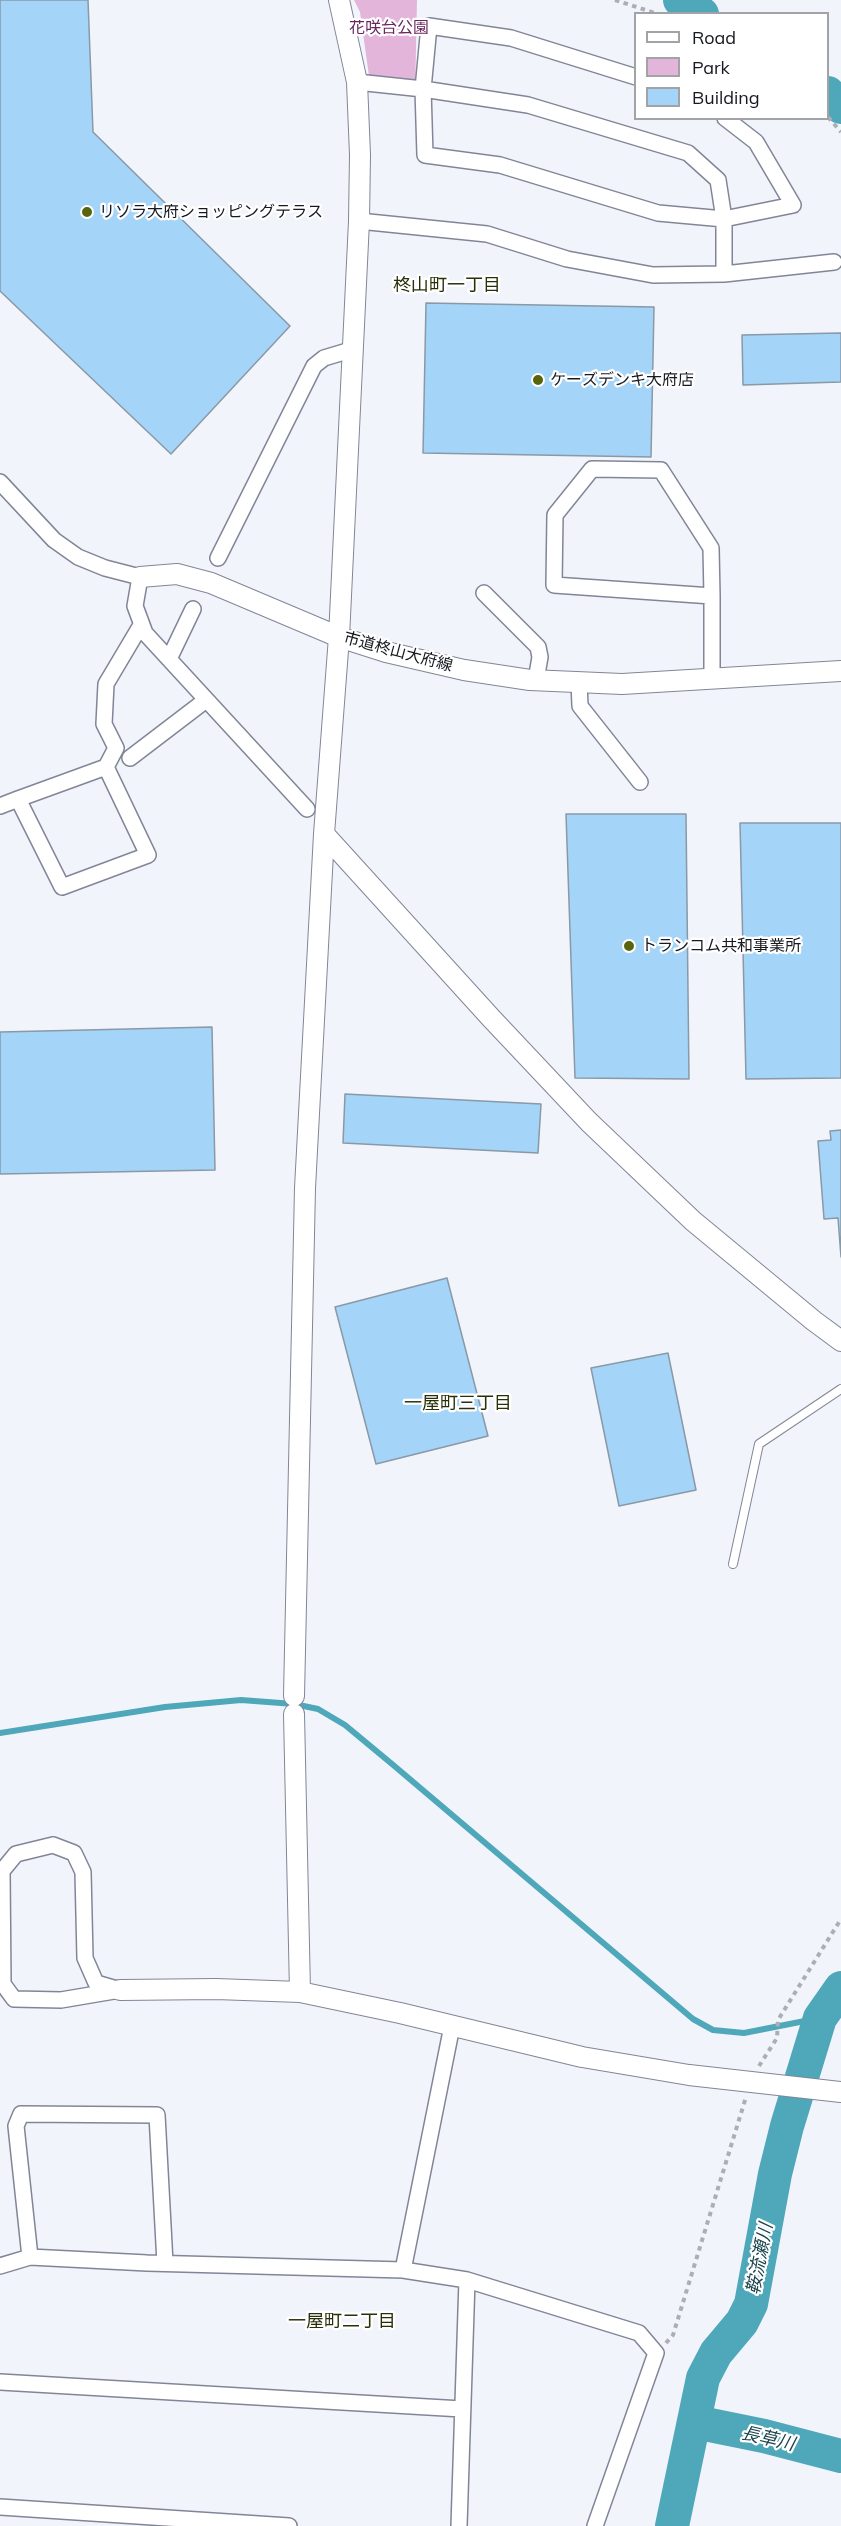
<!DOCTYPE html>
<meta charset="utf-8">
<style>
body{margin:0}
#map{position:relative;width:841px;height:2526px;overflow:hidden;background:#f2f4fc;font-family:Mulish,sans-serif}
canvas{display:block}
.legend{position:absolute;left:634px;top:12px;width:195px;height:108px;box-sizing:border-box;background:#fff;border:2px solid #a2a3a6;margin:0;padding:8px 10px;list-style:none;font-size:18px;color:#171920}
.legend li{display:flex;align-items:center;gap:12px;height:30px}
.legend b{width:30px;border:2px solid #a2a3a6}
</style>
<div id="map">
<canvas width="841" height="2526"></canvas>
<ul class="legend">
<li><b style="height:8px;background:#fff"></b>Road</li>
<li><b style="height:16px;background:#e3b5da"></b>Park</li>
<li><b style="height:16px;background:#a4d4f8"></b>Building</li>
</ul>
</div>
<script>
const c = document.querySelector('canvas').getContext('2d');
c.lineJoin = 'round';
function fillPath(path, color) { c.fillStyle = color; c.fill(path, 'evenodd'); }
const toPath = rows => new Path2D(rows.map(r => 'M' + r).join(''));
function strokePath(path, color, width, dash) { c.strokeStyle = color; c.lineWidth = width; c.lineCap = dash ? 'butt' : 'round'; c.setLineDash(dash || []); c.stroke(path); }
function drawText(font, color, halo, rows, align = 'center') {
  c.font = font + ' Mulish,"Noto Sans JP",sans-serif'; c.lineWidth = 4.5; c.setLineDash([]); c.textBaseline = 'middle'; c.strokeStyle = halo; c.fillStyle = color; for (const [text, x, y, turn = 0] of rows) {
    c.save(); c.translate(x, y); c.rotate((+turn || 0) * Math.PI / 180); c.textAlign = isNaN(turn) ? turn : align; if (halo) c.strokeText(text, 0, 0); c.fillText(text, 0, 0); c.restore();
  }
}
fillPath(toPath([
 [354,0,417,0,415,97,371,90,360,12]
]), '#e3b5da');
strokePath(toPath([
 [0,1733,165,1707,241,1700,294,1704,318,1709,345,1725,392,1764,693,2019,713,2030,744,2033,820,2018]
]), '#4ea8b9', 6);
strokePath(toPath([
 [680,0,702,14],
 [828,93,841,107],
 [695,2422,764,2436,841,2456],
 [672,2526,703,2378,716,2353,742,2322,751,2304,775,2174,787,2126,820,2018,841,1988]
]), '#4ea8b9', 34);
const building = toPath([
 [0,0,88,0,93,132,290,326,171,454,0,291,0,0],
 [426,303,654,307,651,457,423,453,426,303],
 [841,333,841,382,743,385,742,335,841,333],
 [566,814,686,814,689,1079,575,1078,566,814],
 [740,823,841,823,841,1078,746,1079,740,823],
 [212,1027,215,1170,0,1174,0,1032,212,1027],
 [345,1094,541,1104,538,1153,343,1143,345,1094],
 [841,1130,841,1257,838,1218,824,1219,818,1141,831,1140,830,1131,841,1130],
 [447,1278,488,1436,376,1464,335,1307,447,1278],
 [668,1353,696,1490,619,1506,591,1368,668,1353]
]);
fillPath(building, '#a4d4f8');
strokePath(building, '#8999a6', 1.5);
const service = toPath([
 [733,1564,759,1444,841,1389]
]);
const minor = toPath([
 [636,77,511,38,429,26,423,89,425,155,500,165,658,213,724,219,793,205,756,142,725,118],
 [357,82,423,89,528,105,688,153,718,180,724,219,724,274],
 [359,221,487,234,567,259,653,275,724,274,834,262],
 [0,482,54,540,78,557,105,568,140,577,135,606,145,633,307,809],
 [218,558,314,366,324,358,354,349],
 [484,593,538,647,540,657,536,680],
 [712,596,554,585,555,515,592,469,661,470,711,548,712,596,712,678],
 [169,659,193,609],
 [579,682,580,706,640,782],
 [130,758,206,700],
 [106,767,148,855,62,887,18,799,106,767,116,748,104,724,106,684,141,625],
 [0,806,18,799],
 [53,1845,74,1853,83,1872,85,1958,96,1983,120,1990,61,2000,14,1999,3,1984,2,1871,16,1854,53,1845],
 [30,2257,16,2126,21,2114,157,2115,165,2263],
 [0,2266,30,2257,147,2263,403,2270,467,2280,639,2333,656,2353,595,2526],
 [403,2270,452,2026],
 [0,2382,462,2409],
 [0,2507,289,2526],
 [459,2526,467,2280]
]);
const tertiary = toPath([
 [140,577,177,574,211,583,339,637,386,652,464,670,530,680,622,684,841,671],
 [324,834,491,1018,589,1122,693,1221,814,1321,841,1341],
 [294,1696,305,1188,324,834,339,637,359,221,360,155,357,82,339,0],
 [294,1714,300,1992],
 [120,1990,216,1989,300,1992,400,2013,582,2057,689,2075,841,2092]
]);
strokePath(service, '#818697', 10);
strokePath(minor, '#818697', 18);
strokePath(tertiary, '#818697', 22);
strokePath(toPath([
 [615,0,658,14],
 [828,117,841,132],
 [759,2066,777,2038,778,2020,841,1919],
 [666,2343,673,2335,746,2097]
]), '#acaeb6', 4, [4.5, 4.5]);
strokePath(service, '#fff', 8);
strokePath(minor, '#fff', 15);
strokePath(tertiary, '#fff', 20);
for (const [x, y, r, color] of [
 [87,212,6,"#57660c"],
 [538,380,6,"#57660c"],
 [629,946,6,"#57660c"]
]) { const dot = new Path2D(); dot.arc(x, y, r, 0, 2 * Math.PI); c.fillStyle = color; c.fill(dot); strokePath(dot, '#fff', 2); }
drawText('16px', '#692760', '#fff', [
 ["花咲台公園",389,28]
]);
drawText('16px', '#171920', '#fff', [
 ["リソラ大府ショッピングテラス",99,212],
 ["ケーズデンキ大府店",550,380],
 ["トランコム共和事業所",641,946]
], 'left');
drawText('16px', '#171920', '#fff', [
 ["市道柊山大府線",398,652,15]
]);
drawText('18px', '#283008', '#fff', [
 ["柊山町一丁目",447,286],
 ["一屋町三丁目",458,1404],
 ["一屋町二丁目",342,2322]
]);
drawText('italic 18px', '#1b444c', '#fff', [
 ["鞍流瀬川",760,2259,-79],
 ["長草川",768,2439,13]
]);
</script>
